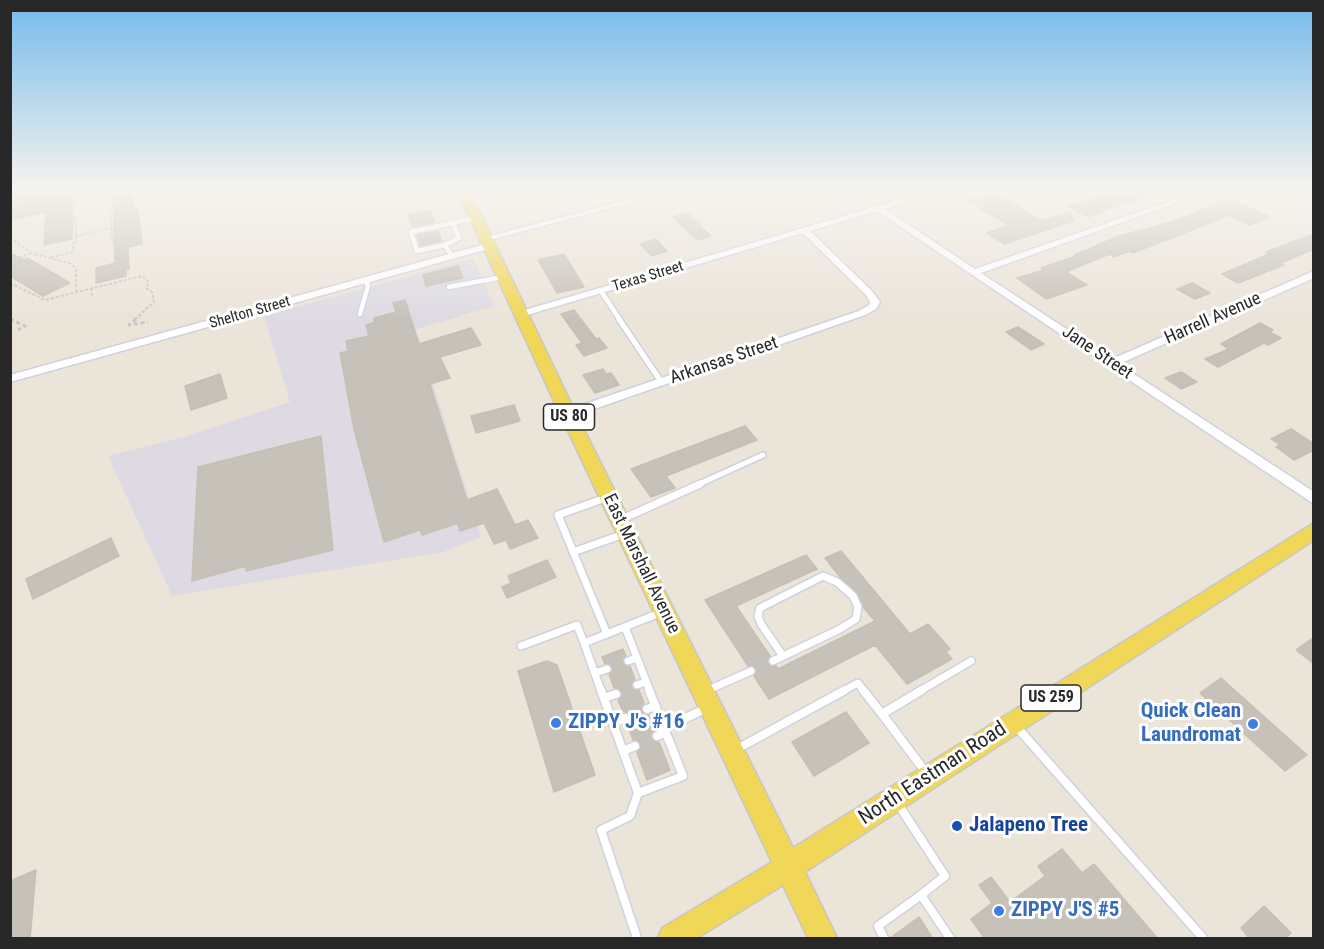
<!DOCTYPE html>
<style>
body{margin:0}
#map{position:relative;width:1324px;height:949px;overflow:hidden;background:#ebe4d9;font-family:"Roboto Condensed",sans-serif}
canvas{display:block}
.frame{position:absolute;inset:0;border:12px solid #282828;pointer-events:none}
</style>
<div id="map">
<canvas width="1324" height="949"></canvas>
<div class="frame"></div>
</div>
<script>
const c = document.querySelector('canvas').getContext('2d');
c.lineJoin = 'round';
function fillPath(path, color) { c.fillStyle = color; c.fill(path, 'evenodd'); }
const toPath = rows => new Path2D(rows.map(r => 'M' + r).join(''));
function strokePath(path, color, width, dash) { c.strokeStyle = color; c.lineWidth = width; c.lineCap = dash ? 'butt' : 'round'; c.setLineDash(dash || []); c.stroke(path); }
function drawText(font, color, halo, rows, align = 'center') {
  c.font = font + ' "Roboto Condensed",sans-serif'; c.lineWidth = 6; c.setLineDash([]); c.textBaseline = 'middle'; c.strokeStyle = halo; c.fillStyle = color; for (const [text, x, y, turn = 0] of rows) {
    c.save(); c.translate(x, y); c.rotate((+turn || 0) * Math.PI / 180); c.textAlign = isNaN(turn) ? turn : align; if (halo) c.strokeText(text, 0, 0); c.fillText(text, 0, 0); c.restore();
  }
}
fillPath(toPath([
 [473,258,494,306,416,329,481,537,443,552,172,596,108,456,184,437,290,402,264,316]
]), '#dddae3');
const building = toPath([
 [10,188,73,188,72,239,44,245,46,212,10,220,10,188],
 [113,188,132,188,135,210,138,209,142,244,128,247,129,269,126,270,126,276,96,283,96,268,115,263,113,188],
 [1085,188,1128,188,1145,196,1088,217,1069,206,1100,196,1085,188],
 [991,194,998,195,1041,221,1070,212,1073,221,1005,244,987,233,1009,225,968,201,991,194],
 [1228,200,1236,202,1269,217,1250,225,1230,215,1133,253,1129,251,1114,257,1110,254,1066,272,1087,285,1046,299,1017,278,1044,270,1041,268,1076,256,1074,255,1119,236,1172,222,1228,200],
 [430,210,435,222,412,227,408,215,430,210],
 [687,213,711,236,697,240,673,217,687,213],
 [438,231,442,241,420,246,417,235,438,231],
 [1314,234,1314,249,1281,263,1284,265,1238,283,1222,274,1269,254,1266,252,1314,234],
 [656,239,667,251,652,256,640,244,656,239],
 [10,253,24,260,27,258,70,283,43,296,10,276,10,253],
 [564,254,584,287,557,293,538,260,564,254],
 [458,266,463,278,426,286,423,275,458,266],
 [1192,283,1210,293,1195,299,1177,289,1192,283],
 [405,300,419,344,471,328,481,345,440,357,450,378,430,384,467,500,497,489,515,525,528,520,538,538,510,549,506,540,494,544,484,523,460,531,458,523,422,535,420,530,384,542,354,429,340,353,348,351,346,341,369,336,366,325,375,322,374,318,396,312,393,303,405,300],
 [574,310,596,339,599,338,607,348,584,356,576,345,582,343,561,314,574,310],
 [1260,323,1273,330,1269,332,1281,338,1268,345,1264,343,1218,367,1205,359,1229,349,1221,344,1260,323],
 [1018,327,1044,344,1031,350,1006,332,1018,327],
 [603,369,606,374,611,373,619,385,595,393,583,375,603,369],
 [1181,372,1197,382,1181,389,1165,378,1181,372],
 [220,374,227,398,191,410,185,386,220,374],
 [514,405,520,421,476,433,471,416,514,405],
 [745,426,757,440,666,476,675,488,651,497,631,469,745,426],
 [1291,429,1314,444,1314,450,1294,460,1276,447,1280,445,1271,439,1291,429],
 [321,436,333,550,246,571,246,566,192,581,198,467,321,436],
 [111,538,119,556,33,599,26,579,111,538],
 [841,551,910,634,928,624,950,649,946,652,952,659,907,684,875,645,769,699,754,676,756,668,752,666,748,666,705,600,806,555,817,569,736,606,770,656,768,664,776,666,778,669,875,621,863,607,857,592,840,577,825,558,841,551],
 [547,560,556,577,507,598,502,587,511,583,508,576,547,560],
 [1314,637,1314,664,1296,650,1314,637],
 [623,649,626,656,623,663,630,666,635,680,632,687,639,690,644,703,641,712,649,715,655,730,651,738,654,741,659,742,670,770,647,780,637,752,641,744,638,741,633,740,627,724,631,716,628,713,623,712,618,700,622,696,622,691,614,688,609,674,612,667,605,664,602,657,623,649],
 [547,661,557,665,595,775,554,792,518,671,547,661],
 [1221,678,1307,755,1285,771,1200,693,1221,678],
 [846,712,869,743,814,776,792,742,846,712],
 [1062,849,1082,873,1094,864,1158,939,985,939,971,919,992,903,979,885,991,877,1010,902,1045,876,1038,866,1062,849],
 [36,870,30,939,10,939,10,881,36,870],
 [1264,906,1291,933,1285,939,1250,939,1241,928,1264,906],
 [919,917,933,939,890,939,890,938,919,917]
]);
fillPath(building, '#c6c1b9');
strokePath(building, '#c6c0b3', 1.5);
const laneFar3 = toPath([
 [445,245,459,238,453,223],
 [452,256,445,245,417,251,411,232,476,218],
 [449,287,503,277],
 [601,291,620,320],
 [360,314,368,286,365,280]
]);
const laneFar2 = toPath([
 [619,319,662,383],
 [697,485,763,455]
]);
const laneFar1 = toPath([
 [620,520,700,484],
 [573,552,624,534],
 [625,627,650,691],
 [607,634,558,515,608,497],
 [521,646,577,625,584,643],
 [628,661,637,658],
 [773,661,840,629,856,619,858,607,853,596,837,582,823,576,760,608,758,616,761,624,783,656],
 [595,673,607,669],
 [637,685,646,682],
 [601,691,584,643,660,613],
 [706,691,751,671],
 [843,691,858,683,864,691],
 [920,691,971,661]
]);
const lane = toPath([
 [601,690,638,793,630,816,601,830,637,938],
 [863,690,882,714],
 [922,690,882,714,927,774],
 [706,691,709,690],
 [604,698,616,694],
 [647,709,656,706],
 [613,723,625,718],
 [1015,725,1203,938],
 [664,728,707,708],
 [657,736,666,732],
 [737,749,845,690],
 [623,751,635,746],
 [638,793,683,776,649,690],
 [898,804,945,876,921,895,950,938],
 [884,938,878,926,921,895]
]);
const street = toPath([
 [674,188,687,188,486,241,482,238,674,188],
 [939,188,951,188,885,209,975,269,1207,188,1218,188,981,273,1112,359,1314,271,1314,278,1119,364,1314,492,1314,504,877,211,810,231,872,291,880,302,876,309,865,315,568,418,562,414,564,411,859,311,869,305,870,302,866,295,803,233,524,316,521,317,516,314,518,312,939,188],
 [1288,188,1299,188,1314,194,1314,199,1288,188],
 [489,243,492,244,492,248,10,382,10,375,489,243]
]);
const primary = toPath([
 [456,188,468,188,576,414,793,848,1314,523,1314,540,805,872,837,938,808,938,783,885,697,938,658,938,662,928,772,862,560,414,456,188]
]);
strokePath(laneFar3, '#cfd1e1', 7);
strokePath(laneFar2, '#cfd1e1', 8);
strokePath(laneFar1, '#cfd1e1', 10);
strokePath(lane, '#cfd1e1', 11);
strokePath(street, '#cfd1e1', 3);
strokePath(primary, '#c7c7c7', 3);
strokePath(toPath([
 [108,188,113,245],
 [10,197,51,188],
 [10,210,34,201,78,193,78,199,74,205,76,236,72,252,50,258],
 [76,236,111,228],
 [10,237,31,253,72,264,76,270,76,292],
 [10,262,31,253],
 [10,283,45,300,142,276,149,282,146,288,152,292,154,302,134,320],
 [91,288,92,297],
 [10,319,13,320]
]), '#c7c7c7', 2, [3, 2]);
strokePath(toPath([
 [10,319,25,326,18,330],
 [136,319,129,325,148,322]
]), '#c7c7c7', 3, [4, 3]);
strokePath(laneFar3, '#fff', 4.5);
strokePath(laneFar2, '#fff', 5);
strokePath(laneFar1, '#fff', 7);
strokePath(lane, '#fff', 8);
fillPath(street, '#fff');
fillPath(primary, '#f1d758');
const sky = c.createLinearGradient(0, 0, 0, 321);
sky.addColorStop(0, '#75baeb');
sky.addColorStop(0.59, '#f6f3ee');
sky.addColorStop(1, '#f6f3ee00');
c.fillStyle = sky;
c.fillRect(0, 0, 1324, 321);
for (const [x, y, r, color] of [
 [556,723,6,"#3f7fe0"],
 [1253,724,6,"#3f7fe0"],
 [957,826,6,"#1a4fb4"],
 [999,911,6,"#3f7fe0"]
]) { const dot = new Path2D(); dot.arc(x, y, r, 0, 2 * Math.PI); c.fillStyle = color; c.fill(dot); strokePath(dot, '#fff', 2); }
drawText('15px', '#282828', '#fff', [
 ["Texas Street",648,277,-17],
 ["Shelton Street",250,313,-16]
]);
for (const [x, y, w] of [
 [569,417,51],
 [1051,698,60]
]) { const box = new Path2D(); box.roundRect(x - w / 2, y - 13, w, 26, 4.5); c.fillStyle = '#fff'; c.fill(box); strokePath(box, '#282828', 1.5); }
drawText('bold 16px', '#282828', null, [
 ["US 80",569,417],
 ["US 259",1051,698]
]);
drawText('18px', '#282828', '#fff', [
 ["Harrell Avenue",1213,319,-24],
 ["Jane Street",1097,353,34],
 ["Arkansas Street",724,361,-19],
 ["East Marshall Avenue",641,564,64]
]);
drawText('bold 21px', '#366cbe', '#fff', [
 ["Quick Clean",1241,712,"right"],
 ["Laundromat",1241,736,"right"],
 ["ZIPPY J's #16",568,723],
 ["ZIPPY J'S #5",1011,911]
], 'left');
drawText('21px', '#282828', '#fff', [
 ["North Eastman Road",933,774,-33]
]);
drawText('bold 21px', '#164399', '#fff', [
 ["Jalapeno Tree",969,826]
], 'left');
</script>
